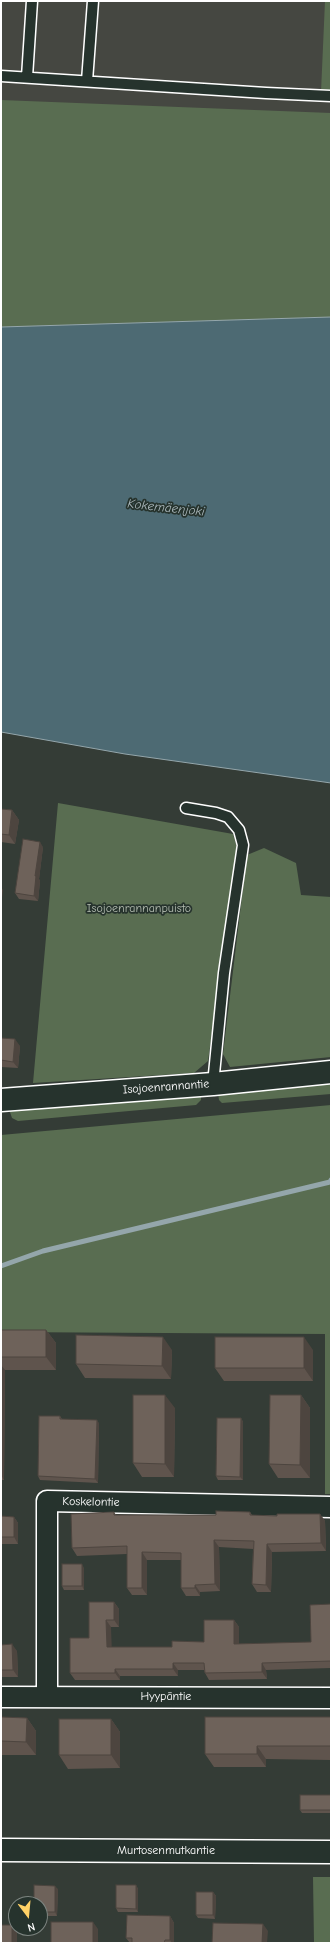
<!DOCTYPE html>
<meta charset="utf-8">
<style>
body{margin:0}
#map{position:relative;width:332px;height:1944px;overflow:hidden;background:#343c36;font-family:"Comic Neue",sans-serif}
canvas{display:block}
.frame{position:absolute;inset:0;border:2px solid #fff;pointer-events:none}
.north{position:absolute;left:8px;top:1896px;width:40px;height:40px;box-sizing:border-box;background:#26332d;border:1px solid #7d8581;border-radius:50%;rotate:164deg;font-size:11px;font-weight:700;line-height:16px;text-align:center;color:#fff}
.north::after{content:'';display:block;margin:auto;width:14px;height:18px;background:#ffd166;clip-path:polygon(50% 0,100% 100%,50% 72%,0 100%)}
</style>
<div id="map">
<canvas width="332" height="1944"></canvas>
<div class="frame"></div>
<div class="north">N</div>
</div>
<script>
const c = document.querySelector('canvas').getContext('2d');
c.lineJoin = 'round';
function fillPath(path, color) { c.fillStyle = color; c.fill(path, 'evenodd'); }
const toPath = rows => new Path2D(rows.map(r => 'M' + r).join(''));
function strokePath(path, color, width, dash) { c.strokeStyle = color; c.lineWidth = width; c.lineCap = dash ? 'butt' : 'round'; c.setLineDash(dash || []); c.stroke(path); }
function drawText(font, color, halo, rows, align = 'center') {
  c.font = font + ' "Comic Neue",sans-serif'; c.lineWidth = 3.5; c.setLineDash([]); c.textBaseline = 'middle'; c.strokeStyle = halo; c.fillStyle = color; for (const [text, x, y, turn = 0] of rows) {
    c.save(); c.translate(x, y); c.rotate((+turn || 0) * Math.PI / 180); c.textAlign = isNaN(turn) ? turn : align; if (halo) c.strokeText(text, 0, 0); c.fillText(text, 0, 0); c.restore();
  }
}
fillPath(toPath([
 [1,1,331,1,331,308,1,310]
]), '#454741');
fillPath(toPath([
 [325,1,331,1,331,92,321,92],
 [1,100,331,113,331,320,1,328],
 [58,803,233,834,238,851,208,1061,194,1073,33,1083],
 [264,848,296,863,301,895,331,897,331,1057,230,1067,223,1054,247,855],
 [331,1082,331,1094,222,1103,219,1100,218,1093],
 [194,1093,201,1096,201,1100,196,1105,18,1121,12,1118,9,1109],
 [331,1105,331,1494,325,1494,325,1334,1,1332,1,1135],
 [313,1877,331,1877,331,1943,314,1943]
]), '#596d51');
const water = toPath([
 [331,317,331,783,125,754,1,732,1,327,331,317]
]);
fillPath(water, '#4d6a73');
strokePath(water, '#94a6ab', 1);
strokePath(toPath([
 [1,1266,43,1251,330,1182,331,1180]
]), '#94a6ab', 5);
const service = toPath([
 [1,76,266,93,331,96],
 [27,77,32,1],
 [87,81,93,1],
 [186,808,216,813,228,817,239,830,243,845,224,973,213,1084]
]);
const minor = toPath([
 [1,1697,331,1698],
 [47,1697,47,1501,331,1507]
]);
const tertiary = toPath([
 [1,1100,213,1084,331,1072],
 [1,1850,331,1852]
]);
strokePath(service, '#fff', 13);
strokePath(minor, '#fff', 23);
strokePath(tertiary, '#fff', 25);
strokePath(service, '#26332d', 10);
strokePath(minor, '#26332d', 20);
strokePath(tertiary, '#26332d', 22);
fillPath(toPath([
 [1,809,12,810,19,820,15,844,1,842],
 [43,847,39,879,40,881,38,901,19,899,15,893],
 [1,1038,20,1046,18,1068,1,1067],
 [1,1330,46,1330,56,1343,56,1370,5,1370,4,1480,1,1480],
 [172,1350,171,1379,85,1378,76,1364],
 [313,1350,313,1381,224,1381,215,1368],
 [301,1395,310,1408,310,1478,278,1478,269,1464],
 [175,1408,174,1477,142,1477,133,1463],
 [60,1416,62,1419,99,1423,98,1483,40,1480,38,1476],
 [241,1418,243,1422,243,1480,218,1480,216,1476],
 [114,1512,116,1515,216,1515,250,1512,252,1515,277,1516,320,1514,325,1521,326,1551,272,1552,271,1592,257,1592,252,1584,253,1549,219,1547,220,1591,200,1592,200,1596,186,1596,181,1588,181,1560,147,1560,147,1595,132,1595,127,1588,127,1554,77,1556,72,1548],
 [1,1516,14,1517,18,1523,18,1544,1,1544],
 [84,1568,84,1590,64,1590,62,1586],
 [114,1602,119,1609,119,1627,111,1627,111,1647,172,1647,204,1642,234,1620,239,1627,239,1644,311,1642,331,1604,331,1668,266,1670,267,1679,209,1680,205,1673,204,1670,178,1670,178,1676,120,1676,120,1680,75,1680,70,1673,89,1638],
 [1,1645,17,1651,18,1677,1,1677],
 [1,1717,27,1718,36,1731,36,1755,1,1755],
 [331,1717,331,1760,266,1759,266,1767,214,1767,205,1754],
 [111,1719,120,1732,120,1768,68,1769,59,1755],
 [331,1795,331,1813,302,1813,300,1810],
 [136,1885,138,1889,138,1912,118,1912,116,1908],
 [58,1889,57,1916,40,1916,40,1904],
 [213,1892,216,1896,215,1919,198,1918,196,1915],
 [170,1916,174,1923,174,1943,130,1943,126,1938]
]), '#5f544d');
fillPath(toPath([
 [12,810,19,820,15,844,9,835],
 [40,842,43,847,39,879,40,881,38,901,34,896,35,876],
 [1,887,3,890,1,906],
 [15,1039,20,1046,18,1068,13,1062],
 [46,1330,56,1343,56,1370,46,1357],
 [163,1337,172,1350,171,1379,162,1366],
 [304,1337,313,1350,313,1381,304,1368],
 [1,1365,5,1370,4,1480,1,1475],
 [165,1395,175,1408,174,1477,165,1464],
 [301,1395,310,1408,310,1478,300,1465],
 [241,1418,243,1422,243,1480,240,1477],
 [97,1420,99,1423,98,1483,95,1479],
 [320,1514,325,1521,326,1551,321,1543],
 [14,1517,18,1523,18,1544,14,1537],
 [214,1540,219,1547,220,1591,215,1584],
 [267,1544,272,1552,271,1592,266,1585],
 [142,1552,147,1560,147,1595,142,1588],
 [82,1564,84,1568,84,1590,82,1586],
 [195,1585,200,1592,200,1596,195,1588],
 [114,1602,119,1609,119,1627,114,1620],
 [106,1620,111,1627,112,1654,107,1647],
 [234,1620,239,1627,239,1652,234,1644],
 [12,1644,17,1651,18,1677,13,1670],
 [173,1663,178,1670,178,1676,173,1669],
 [262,1663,266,1670,267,1679,262,1672],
 [115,1669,120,1676,120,1680,115,1673],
 [27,1718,36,1731,36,1755,26,1742],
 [111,1719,120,1732,120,1768,111,1755],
 [257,1746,266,1759,266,1767,257,1754],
 [136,1885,138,1889,138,1912,136,1909],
 [55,1886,58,1889,57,1916,55,1912],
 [213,1892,216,1896,215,1919,213,1915],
 [170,1916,174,1923,174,1943,172,1943,170,1940],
 [93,1922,98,1929,98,1943,93,1943],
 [263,1924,268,1931,267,1943,262,1943],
 [12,1925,17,1932,17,1943,12,1943]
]), '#4d453f');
const building = toPath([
 [1,809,12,810,9,835,1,834,1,809],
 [23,839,40,842,35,876,36,876,34,896,15,893,23,839],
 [1,1038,15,1039,13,1062,1,1060,1,1038],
 [1,1330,46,1330,46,1357,1,1357,1,1330],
 [76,1335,163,1337,162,1366,76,1364,76,1335],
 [215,1337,304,1337,304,1368,215,1368,215,1337],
 [133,1395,165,1395,165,1464,133,1463,133,1395],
 [270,1395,301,1395,300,1465,269,1464,270,1395],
 [39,1416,60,1416,60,1419,97,1420,95,1479,38,1476,39,1416],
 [217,1418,241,1418,240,1477,216,1476,217,1418],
 [216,1511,250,1512,250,1515,277,1516,277,1514,320,1514,321,1543,267,1544,266,1585,252,1584,254,1541,214,1540,215,1584,195,1585,195,1588,181,1588,181,1553,142,1552,142,1588,127,1588,127,1546,72,1548,71,1514,114,1512,114,1515,216,1515,216,1511],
 [1,1516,14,1517,14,1537,1,1537,1,1516],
 [62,1564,82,1564,82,1586,62,1586,62,1564],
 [89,1602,114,1602,114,1620,106,1620,107,1647,172,1647,172,1641,204,1642,204,1620,234,1620,234,1644,311,1642,310,1605,331,1604,331,1661,262,1663,262,1672,205,1673,204,1663,173,1663,173,1669,115,1669,115,1673,70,1673,70,1638,89,1638,89,1602],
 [12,1644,13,1670,1,1670,1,1645,12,1644],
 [1,1717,27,1718,26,1742,1,1741,1,1717],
 [205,1717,331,1717,331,1746,257,1746,257,1754,205,1754,205,1717],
 [59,1719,111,1719,111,1755,59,1755,59,1719],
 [300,1795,331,1795,331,1810,300,1810,300,1795],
 [34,1885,55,1886,55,1912,40,1912,40,1904,34,1904,34,1885],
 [116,1885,136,1885,136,1909,116,1908,116,1885],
 [196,1892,213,1892,213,1915,196,1915,196,1892],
 [127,1915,170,1916,170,1940,165,1940,164,1943,132,1943,132,1938,126,1938,127,1915],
 [51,1922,93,1922,93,1943,51,1943,51,1922],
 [213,1923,263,1924,262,1943,212,1943,213,1923],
 [1,1925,12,1925,12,1943,1,1943,1,1925]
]);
fillPath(building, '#6e625a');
strokePath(building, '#4d453f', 1);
drawText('12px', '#b4bdb1', '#26332d', [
 ["Isojoenrannanpuisto",139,909]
]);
drawText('12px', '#fff', '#26332d', [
 ["Isojoenrannantie",166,1087,-4],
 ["Koskelontie",91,1502,1],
 ["Hyypäntie",166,1697],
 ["Murtosenmutkantie",166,1851]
]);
drawText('italic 13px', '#afbcc0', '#26332d', [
 ["Kokemäenjoki",166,508,6]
]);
</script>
